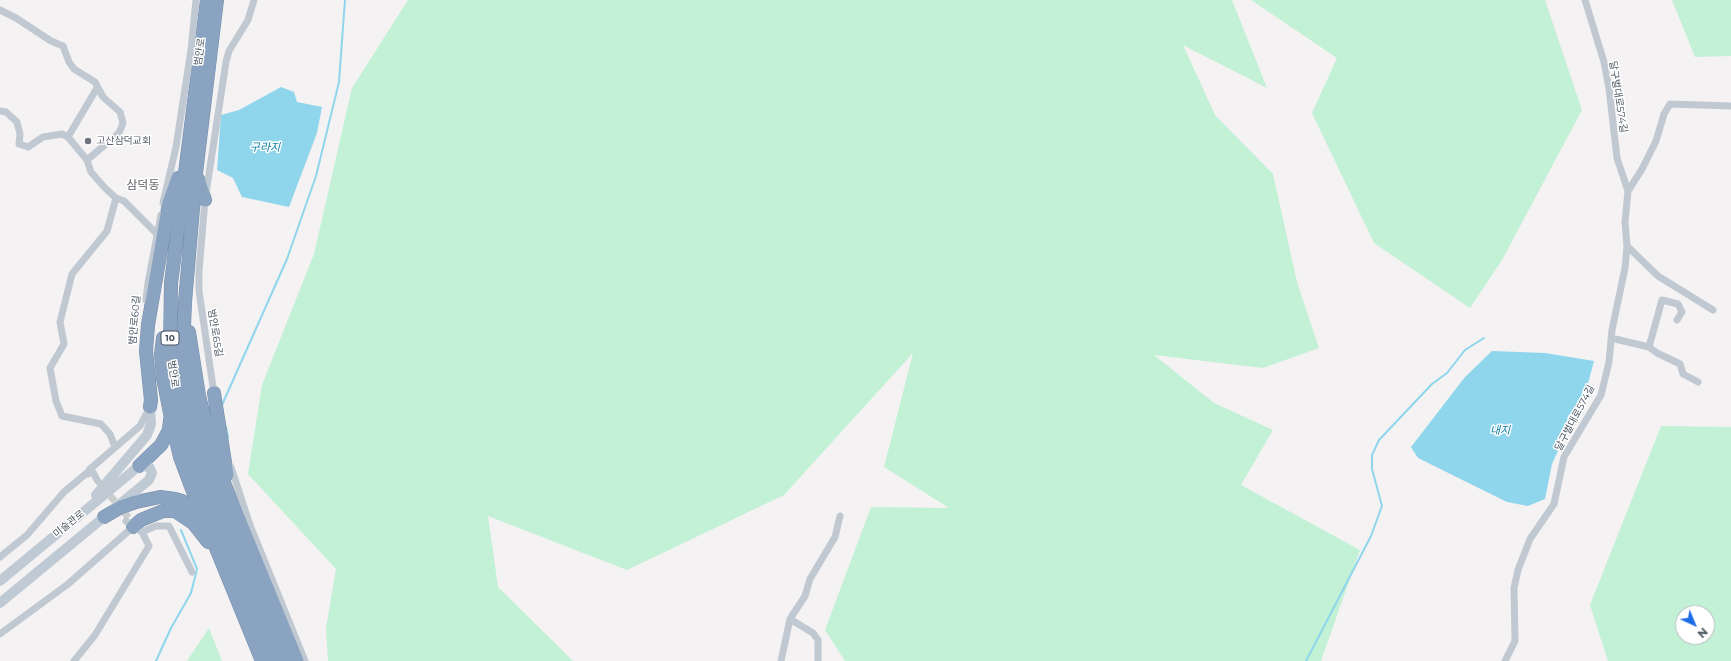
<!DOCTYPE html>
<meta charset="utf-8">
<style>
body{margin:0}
#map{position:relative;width:1731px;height:661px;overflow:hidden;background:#f4f2f2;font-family:Montserrat,sans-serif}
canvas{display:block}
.north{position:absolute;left:1675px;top:605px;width:40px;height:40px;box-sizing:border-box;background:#fff;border:1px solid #b7bbbf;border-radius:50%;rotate:136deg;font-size:11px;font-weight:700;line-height:16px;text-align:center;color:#4a5560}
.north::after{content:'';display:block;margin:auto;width:14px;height:18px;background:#1a6ce7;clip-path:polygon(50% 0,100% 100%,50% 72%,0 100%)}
</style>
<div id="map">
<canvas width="1731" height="661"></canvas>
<div class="north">N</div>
</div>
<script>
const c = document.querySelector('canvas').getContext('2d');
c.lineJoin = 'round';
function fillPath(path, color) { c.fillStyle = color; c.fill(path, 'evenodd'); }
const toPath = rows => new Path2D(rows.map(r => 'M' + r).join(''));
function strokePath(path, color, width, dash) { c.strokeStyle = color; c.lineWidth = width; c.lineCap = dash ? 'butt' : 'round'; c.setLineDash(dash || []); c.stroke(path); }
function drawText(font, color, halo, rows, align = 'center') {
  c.font = font + ' Montserrat,"Noto Sans KR",sans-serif'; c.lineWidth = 3; c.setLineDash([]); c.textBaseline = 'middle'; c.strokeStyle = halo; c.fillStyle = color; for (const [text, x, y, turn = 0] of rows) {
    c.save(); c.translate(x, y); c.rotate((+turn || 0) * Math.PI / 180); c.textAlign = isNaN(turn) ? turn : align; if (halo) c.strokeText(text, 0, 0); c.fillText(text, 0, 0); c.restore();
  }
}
fillPath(toPath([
 [408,0,1232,0,1267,88,1183,45,1215,115,1273,174,1297,282,1319,348,1263,368,1154,355,1214,403,1273,430,1241,485,1360,550,1321,661,845,661,825,630,871,507,949,508,884,467,913,353,784,495,627,570,488,516,498,587,573,661,328,661,326,629,336,569,248,474,262,385,314,254,352,88],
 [1251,0,1545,0,1582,110,1502,260,1470,308,1374,243,1312,113,1337,58],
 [1672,0,1731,0,1731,56,1695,57],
 [1661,426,1731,427,1731,661,1608,661,1590,605],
 [1683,613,1707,613,1707,637,1683,637],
 [209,628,222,661,187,661]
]), '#c2f1d6');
fillPath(toPath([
 [281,87,294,92,297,102,322,107,317,133,289,207,242,197,233,178,217,170,221,115,239,110],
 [1492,351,1545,353,1594,361,1587,387,1552,464,1545,499,1528,506,1507,502,1418,458,1411,447,1465,377]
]), '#8fd6ed');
strokePath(toPath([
 [222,405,287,259,316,176,339,82,345,0],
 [226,427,228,438],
 [156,661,171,628,191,593,197,569,181,530],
 [1306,661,1371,536,1382,506,1372,469,1372,455,1379,440,1432,384,1447,373,1465,350,1484,338]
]), '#8fd6ed', 2);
strokePath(toPath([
 [97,480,129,518]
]), '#cacbce', 7, [7, 3.5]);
const highway = toPath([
 [207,0,171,283,170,351,181,418,195,469,272,661],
 [217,0,196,173,185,302,183,350,193,415,207,465,286,661],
 [198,179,205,200],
 [189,332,199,396,212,448,222,478,297,661],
 [163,338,161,354,163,378,171,418,180,457,192,489,262,661],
 [214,393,227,475],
 [150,407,151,400,146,351,148,325,169,203,178,178],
 [139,466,161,445,169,430,170,420],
 [104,517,121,507,136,502,160,497,175,499,182,501,201,515],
 [133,527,141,520,163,511,175,511,193,523,208,542]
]);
strokePath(highway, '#768eac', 14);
strokePath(toPath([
 [0,10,16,18,51,41,63,46,69,62,74,69,95,82,103,97,120,112,123,123,119,133,87,160,91,172,105,188,116,198],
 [0,111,6,112,17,122,20,134,19,144,28,147,43,137,62,134,68,137],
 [87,160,68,137,97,88],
 [1628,191,1642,169,1656,141,1664,114,1670,104,1731,106],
 [163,203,176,147,191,50,196,0],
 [1627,246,1658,276,1713,310],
 [146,300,148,283,161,215],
 [1611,338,1649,347,1657,353,1680,364,1683,374,1698,382],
 [1649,347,1662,300,1678,304,1682,312,1677,320],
 [214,394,199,291,199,271,205,200,226,62,229,51,248,20,254,0],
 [115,447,110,434,101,424,62,416,56,401,50,368,64,344,60,322,72,274,107,231,116,198,124,201,157,234],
 [231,467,250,525,305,661],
 [88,474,88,472,90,469,140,426,149,409],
 [126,521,142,532,156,526,169,526,192,572],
 [0,557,27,535,64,492,88,472,93,472,97,480],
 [790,619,813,633,818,640,818,661],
 [0,634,68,584,133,527],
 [74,661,95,635,149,546,142,532],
 [781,661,790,619,805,596,810,579,835,537,840,516],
 [1505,661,1515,641,1514,588,1518,570,1530,539,1554,504,1564,457,1601,395,1609,362,1612,330,1625,268,1627,246,1625,222,1628,191,1617,158,1609,88,1604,62,1585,0]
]), '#c0c9d1', 7);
strokePath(toPath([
 [96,495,147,435,151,424,150,407],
 [0,581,139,466,145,466,150,468,152,473,149,480,0,603]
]), '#c0cad5', 10);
strokePath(highway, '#8aa3c0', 13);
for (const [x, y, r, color] of [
 [88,141,4,"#6b7280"]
]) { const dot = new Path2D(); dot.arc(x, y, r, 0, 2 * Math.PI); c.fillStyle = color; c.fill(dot); strokePath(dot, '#fff', 1.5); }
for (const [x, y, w] of [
 [170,338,18]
]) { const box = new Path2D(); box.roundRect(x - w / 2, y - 7, w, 14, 3); c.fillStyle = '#fff'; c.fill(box); strokePath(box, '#4a5560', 1); }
drawText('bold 9px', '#4a5560', null, [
 ["10",170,338]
]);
drawText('10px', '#4a5560', '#fff', [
 ["범안로",200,52,-82],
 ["달구벌대로574길",1618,97,81],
 ["범안로60길",135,320,-85],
 ["범안로65길",215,333,81],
 ["범안로",173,374,82],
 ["달구벌대로574길",1575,418,-62],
 ["미술관로",69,524,-39]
]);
drawText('10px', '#5b616d', '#fff', [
 ["고산삼덕교회",96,141]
], 'left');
drawText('italic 11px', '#0c7ca1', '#fff', [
 ["구라지",265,148],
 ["내지",1500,431]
]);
drawText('12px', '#5e6267', '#fff', [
 ["삼덕동",143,185]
]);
</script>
